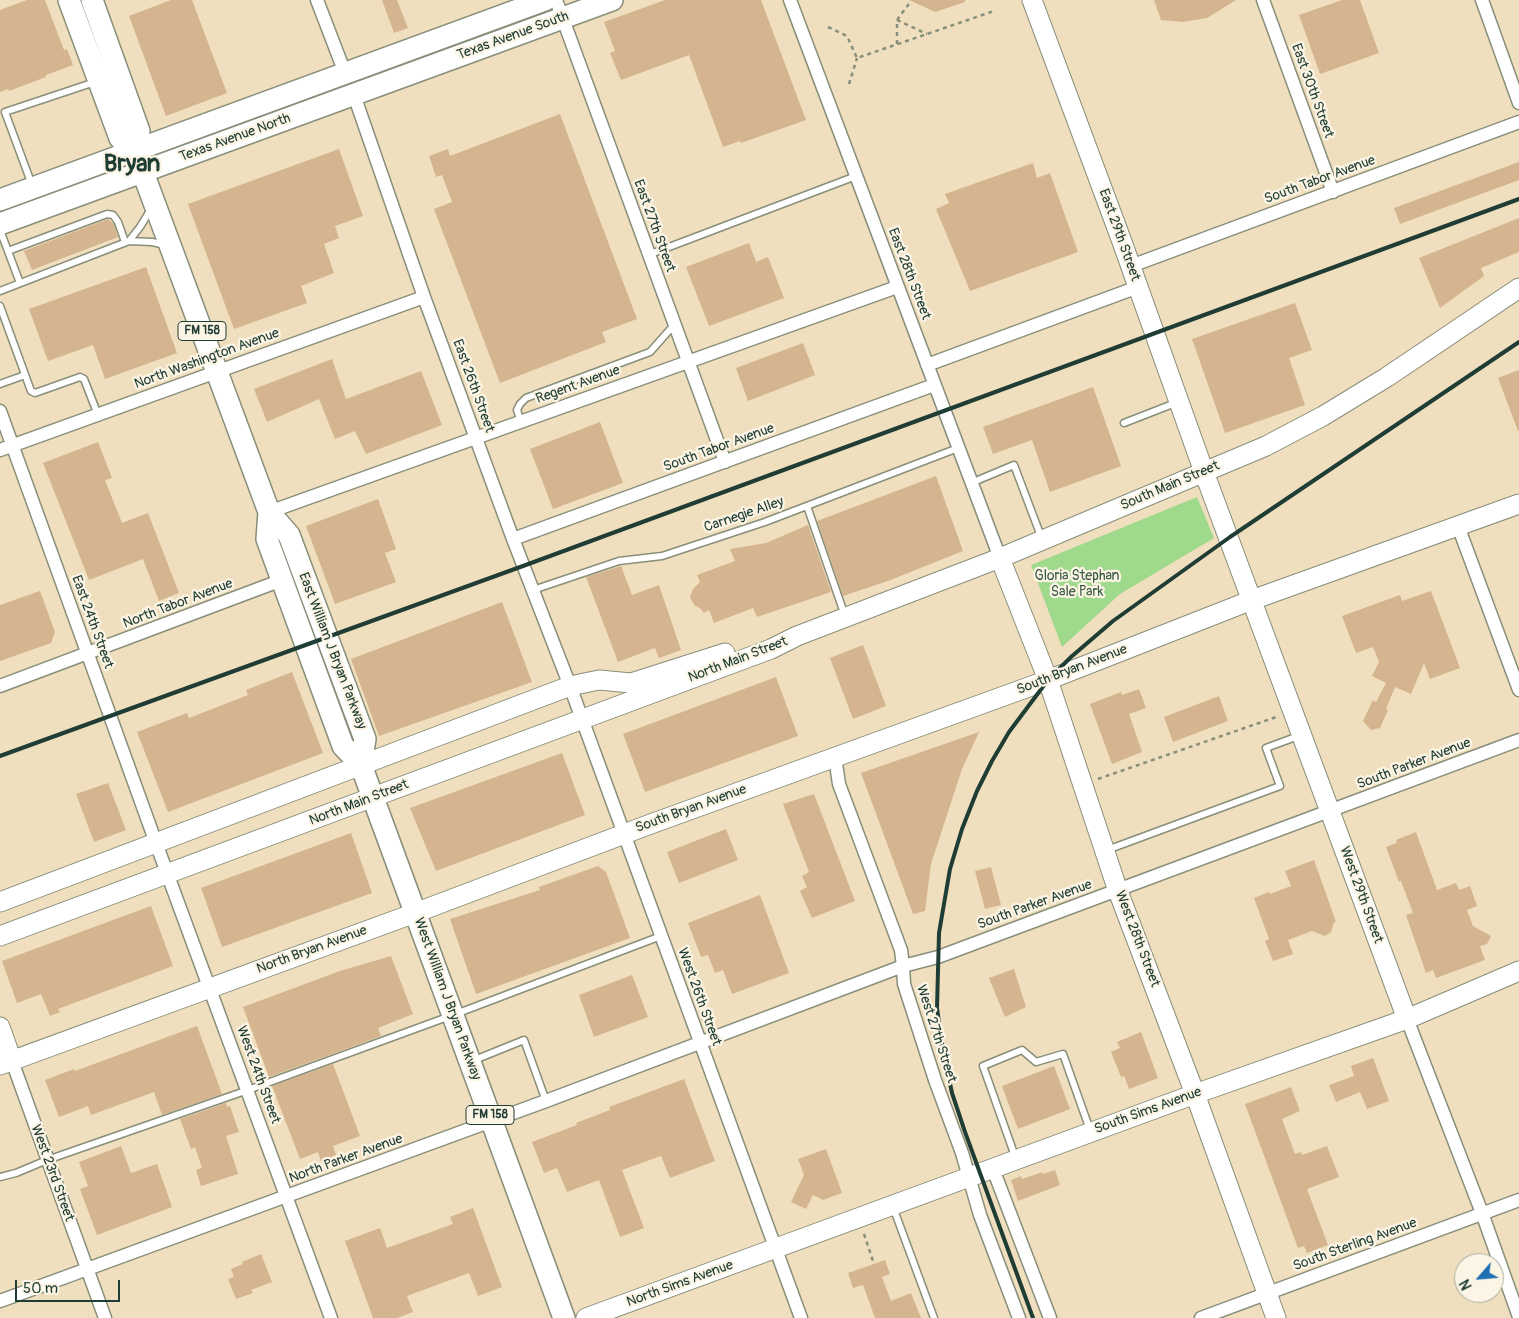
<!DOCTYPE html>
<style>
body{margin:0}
#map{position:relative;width:1519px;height:1318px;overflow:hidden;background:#f0dfbe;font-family:Pangolin,sans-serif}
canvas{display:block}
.north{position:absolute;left:1454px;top:1253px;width:50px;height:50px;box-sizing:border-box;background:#fcf5e5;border:1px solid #a4ab9e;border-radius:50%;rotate:243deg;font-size:14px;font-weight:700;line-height:20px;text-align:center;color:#1f3d34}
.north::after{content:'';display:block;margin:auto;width:18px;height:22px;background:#1f6fb2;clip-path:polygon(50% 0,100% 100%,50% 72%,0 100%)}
.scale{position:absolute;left:15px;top:1280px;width:105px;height:22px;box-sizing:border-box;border:2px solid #1f3d34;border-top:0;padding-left:6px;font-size:15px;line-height:18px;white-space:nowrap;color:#1f3d34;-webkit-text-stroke:4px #fcf5e5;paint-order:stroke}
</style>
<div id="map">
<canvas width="1519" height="1318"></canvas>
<div class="north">N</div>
<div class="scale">50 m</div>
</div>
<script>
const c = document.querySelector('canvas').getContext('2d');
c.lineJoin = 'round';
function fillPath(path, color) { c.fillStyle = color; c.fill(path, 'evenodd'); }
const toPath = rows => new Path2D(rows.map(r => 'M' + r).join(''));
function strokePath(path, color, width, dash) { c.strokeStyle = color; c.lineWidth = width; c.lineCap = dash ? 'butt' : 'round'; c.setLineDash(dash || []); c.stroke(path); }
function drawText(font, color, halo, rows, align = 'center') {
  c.font = font + ' Pangolin,sans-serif'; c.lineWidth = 4.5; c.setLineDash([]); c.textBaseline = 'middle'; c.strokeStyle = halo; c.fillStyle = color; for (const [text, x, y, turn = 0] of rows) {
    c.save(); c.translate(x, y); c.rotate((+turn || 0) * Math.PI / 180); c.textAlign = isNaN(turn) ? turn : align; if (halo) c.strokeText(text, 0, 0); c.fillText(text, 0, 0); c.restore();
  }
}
fillPath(toPath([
 [1197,497,1214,538,1120,594,1062,647,1031,565]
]), '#9fd98c');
fillPath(toPath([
 [27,0,45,0,64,50,67,49,73,65,46,75,46,77,9,91,8,89,0,92,0,10],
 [171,0,192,0,227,93,166,116,129,16],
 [382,0,397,0,408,28,394,33],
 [665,0,761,0,806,120,741,143,740,141,723,147,689,55,621,80,610,53,615,51,604,22],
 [909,0,965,0,965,2,935,12],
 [1154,0,1236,0,1207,18,1183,22,1161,20],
 [1342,0,1360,0,1379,53,1320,74,1299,15],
 [560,114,637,319,602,332,606,342,500,383,434,209,452,202,442,175,436,177,429,156,448,149,450,156],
 [339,149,363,216,335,226,339,238,324,244,334,273,301,286,307,303,234,329,188,204],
 [1519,162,1519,180,1400,224,1394,208],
 [1033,163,1037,178,1050,173,1078,252,970,291,936,209,949,203,945,194],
 [1519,218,1519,252,1481,268,1484,276,1440,308,1419,258],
 [108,219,114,224,118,237,32,270,24,251],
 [749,243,756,262,768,257,784,298,709,326,686,267],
 [146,267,177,353,105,379,93,345,48,361,29,309],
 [1295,303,1312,350,1289,358,1305,405,1225,433,1192,339],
 [803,343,815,375,748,401,736,368],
 [332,359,346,399,421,371,442,425,366,454,355,431,335,439,319,399,267,422,254,389],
 [1519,370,1519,431,1518,431,1498,378],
 [1093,387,1121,466,1050,492,1032,440,993,454,983,427],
 [600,422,623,483,553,509,530,449],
 [98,442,112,478,105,480,122,523,148,513,179,593,159,601,143,559,89,580,43,463],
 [936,476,963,551,888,581,843,596,817,521],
 [378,499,396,549,385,553,396,582,335,604,306,526],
 [808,525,831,592,757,617,753,608,714,623,709,610,704,613,701,609,694,605,690,597,693,589,700,582,697,575,735,561,730,549,766,543],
 [621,566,632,595,659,585,681,650,659,658,655,648,618,662,586,577],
 [40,591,55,632,51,643,0,661,0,605],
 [1431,591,1460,668,1430,679,1424,663,1411,694,1395,687,1386,709,1388,710,1380,728,1371,730,1363,721,1373,700,1376,702,1386,683,1372,676,1379,662,1373,647,1356,653,1342,616,1400,595,1402,601],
 [502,602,532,682,379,736,351,659],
 [863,645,886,706,853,719,830,658],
 [292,672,323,753,168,812,137,732,187,713,189,718,248,695,246,690],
 [776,677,798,736,645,792,623,734],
 [1139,689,1146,708,1129,714,1142,752,1112,764,1090,704,1121,692,1122,695],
 [1219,696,1228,721,1173,742,1164,717],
 [979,732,962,769,931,864,925,911,913,914,861,773],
 [562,753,585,815,436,871,410,808],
 [108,783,126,830,94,842,76,794],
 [814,794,855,901,812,918,800,891,807,887,802,876,809,872,783,804],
 [726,829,738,860,679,883,667,852],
 [1416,832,1437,890,1456,883,1459,890,1470,886,1477,906,1467,910,1473,926,1491,936,1487,944,1480,946,1485,960,1436,978,1433,970,1426,973,1406,915,1413,913,1401,881,1399,882,1386,847,1397,843,1396,840],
 [351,833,372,893,222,947,201,888],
 [1314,860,1336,922,1334,922,1331,932,1325,936,1312,931,1288,940,1293,954,1273,961,1265,941,1269,939,1254,898,1269,892,1270,894,1291,886,1285,871],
 [598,866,606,872,630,938,476,994,450,919,540,890,539,887],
 [991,867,1001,905,985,909,975,871],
 [760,895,789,973,732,994,723,970,715,973,708,955,701,957,688,923],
 [151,906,173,966,58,1009,60,1012,50,1016,41,994,17,1003,2,961],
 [391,956,413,1014,378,1028,381,1036,269,1077,243,1007,340,971],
 [1014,969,1026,1007,1005,1017,989,978],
 [632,975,648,1017,594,1037,579,995],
 [197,1026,222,1094,162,1115,154,1092,91,1115,88,1106,59,1117,45,1080,74,1069,75,1071],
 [1141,1032,1158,1078,1129,1089,1124,1076,1121,1077,1111,1052,1120,1048,1117,1042],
 [1373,1058,1389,1101,1367,1109,1360,1092,1336,1102,1329,1085,1354,1076,1351,1066],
 [333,1064,360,1136,333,1146,336,1155,321,1161,318,1152,300,1159,272,1086],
 [1054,1066,1070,1109,1018,1129,1002,1086],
 [684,1079,715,1161,670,1178,661,1156,622,1170,644,1228,620,1237,599,1180,567,1192,557,1168,544,1173,532,1142,577,1125,576,1123,610,1110,609,1107],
 [1291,1087,1300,1111,1282,1119,1295,1154,1301,1152,1302,1155,1327,1146,1339,1177,1307,1189,1328,1245,1307,1253,1304,1246,1298,1248,1245,1104],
 [226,1103,227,1107,230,1106,239,1132,226,1136,238,1174,201,1186,196,1170,202,1168,195,1147,191,1149,180,1119],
 [121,1146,131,1173,157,1164,172,1207,97,1235,80,1189,88,1186,79,1162],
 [826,1149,842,1193,823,1200,813,1195,806,1209,791,1202,804,1175,798,1159],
 [1055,1170,1060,1185,1018,1201,1011,1180,1021,1176,1022,1179,1043,1172,1043,1174],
 [473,1208,502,1287,478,1296,469,1273,407,1296,413,1312,397,1318,373,1318,345,1241,380,1228,387,1248,453,1224,450,1217],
 [261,1254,272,1282,251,1290,253,1293,236,1299,228,1279,234,1277,231,1269,243,1264,242,1262],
 [885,1260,890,1274,882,1277,891,1301,911,1293,921,1318,875,1318,863,1285,853,1288,848,1273]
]), '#d4b58f');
const lane = toPath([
 [32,185,5,112,95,82],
 [0,230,20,283],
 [129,241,140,227,151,209],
 [8,251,107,214,113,215,118,222,125,242],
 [648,255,856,176],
 [0,291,129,241,152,242,166,245],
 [0,306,31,391,35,393,80,377,84,379,98,415],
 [0,384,25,375],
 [521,422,517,410,520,404,526,398,650,352,674,325],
 [1124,423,1178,402],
 [971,483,1014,465,1042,539],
 [807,506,845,616],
 [533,590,619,561,662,556,765,522,958,448],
 [1107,850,1280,786,1266,748,1301,735],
 [472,1061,524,1040,546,1101],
 [1016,1159,983,1066,1022,1050,1036,1062,1063,1054,1090,1130],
 [0,1177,16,1173,47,1160,248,1090,453,1015,661,936],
 [893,1207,934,1318]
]);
const street = toPath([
 [317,0,345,73],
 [556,0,725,462],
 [790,0,1000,558],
 [1263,0,1333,192],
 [1482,0,1519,103],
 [354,95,424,297,513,539,570,686,801,1318],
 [1131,266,1519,122],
 [927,365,1138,287],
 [0,411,156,843,331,1318],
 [0,450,424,297],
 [269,512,897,287],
 [1458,526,1519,690],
 [513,539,934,385],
 [0,686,282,580],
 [835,757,839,784,901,950,903,966,904,984,935,1080,962,1153,980,1215,1019,1318],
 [1407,1019,1482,1213,1519,1317],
 [12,1061,105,1318],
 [993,1169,1050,1318],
 [0,1301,546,1101,903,966,938,957,1519,740],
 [1201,1318,1519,1200]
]);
const secondary = toPath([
 [1032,0,1121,239,1204,472,1407,1019],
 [1000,558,1048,680,1118,891,1195,1094,1276,1318],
 [0,902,570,686,599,680,631,683,725,653],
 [0,936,771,649,797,636,1000,558,1266,446,1323,416,1387,377,1519,288],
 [0,1027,12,1061],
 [0,1065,415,913,648,825,1048,680,1252,600,1519,504],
 [586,1318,1195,1094,1407,1019,1519,971]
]);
const primary = toPath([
 [69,0,120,138,135,151,269,512,289,535,365,739,361,765],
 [92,0,139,131,135,151],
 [0,200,545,0],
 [0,224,612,0],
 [269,512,267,539,282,580,343,746,361,765,564,1318]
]);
strokePath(lane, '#888e79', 9);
strokePath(street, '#888e79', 15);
strokePath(secondary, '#888e79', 21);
strokePath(primary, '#888e79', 24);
strokePath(toPath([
 [897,20,927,34],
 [828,27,847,36,857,58,994,11],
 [897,44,897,20,911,1],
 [849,84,857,58],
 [1098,779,1279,716],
 [864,1234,874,1264]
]), '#888e79', 2.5, [4, 4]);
strokePath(lane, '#fff', 6);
strokePath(street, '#fff', 12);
strokePath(secondary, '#fff', 19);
strokePath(primary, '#fff', 21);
strokePath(toPath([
 [0,756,523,566,1519,199],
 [1033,1318,965,1132,952,1093,943,1050,937,1008,939,933,950,869,962,829,977,791,992,761,1009,732,1048,680,1071,657,1113,621,1230,537,1519,342]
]), '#1f3d34', 4);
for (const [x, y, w] of [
 [202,331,48],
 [490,1115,48]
]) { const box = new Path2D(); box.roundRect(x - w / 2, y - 9.5, w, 19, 4); c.fillStyle = '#fcf5e5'; c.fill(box); strokePath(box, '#1f3d34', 1); }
drawText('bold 12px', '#1f3d34', null, [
 ["FM 158",202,331],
 ["FM 158",490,1115]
]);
drawText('14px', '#1f3d34', '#fcf5e5', [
 ["Texas Avenue South",513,36,-20],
 ["East 30th Street",1312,91,70],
 ["Texas Avenue North",235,138,-20],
 ["South Tabor Avenue",1320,180,-20],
 ["East 27th Street",654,226,70],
 ["East 29th Street",1119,235,70],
 ["East 28th Street",909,274,69],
 ["North Washington Avenue",207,359,-20],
 ["Regent Avenue",578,385,-20],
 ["East 26th Street",473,386,70],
 ["South Tabor Avenue",719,448,-20],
 ["South Main Street",1170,486,-23],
 ["Carnegie Alley",744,515,-19],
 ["North Tabor Avenue",178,604,-21],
 ["East 24th Street",92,622,70],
 ["East William J Bryan Parkway",332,651,69],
 ["North Main Street",738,660,-21],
 ["South Bryan Avenue",1072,670,-21],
 ["South Parker Avenue",1414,764,-21],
 ["North Main Street",359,803,-21],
 ["South Bryan Avenue",691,809,-20],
 ["West 29th Street",1361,895,70],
 ["South Parker Avenue",1035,905,-20],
 ["West 28th Street",1137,939,69],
 ["North Bryan Avenue",312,950,-20],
 ["West 26th Street",699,997,70],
 ["West William J Bryan Parkway",447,999,70],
 ["West 27th Street",936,1034,72],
 ["West 24th Street",258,1075,70],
 ["South Sims Avenue",1148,1111,-20],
 ["North Parker Avenue",346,1159,-20],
 ["West 23rd Street",52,1173,70],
 ["South Sterling Avenue",1355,1245,-20],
 ["North Sims Avenue",680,1284,-20]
]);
drawText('14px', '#395c46', '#fcf5e5', [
 ["Gloria Stephan",1077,576],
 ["Sale Park",1077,592]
]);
drawText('bold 24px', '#1f3d34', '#fcf5e5', [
 ["Bryan",132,165]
]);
</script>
